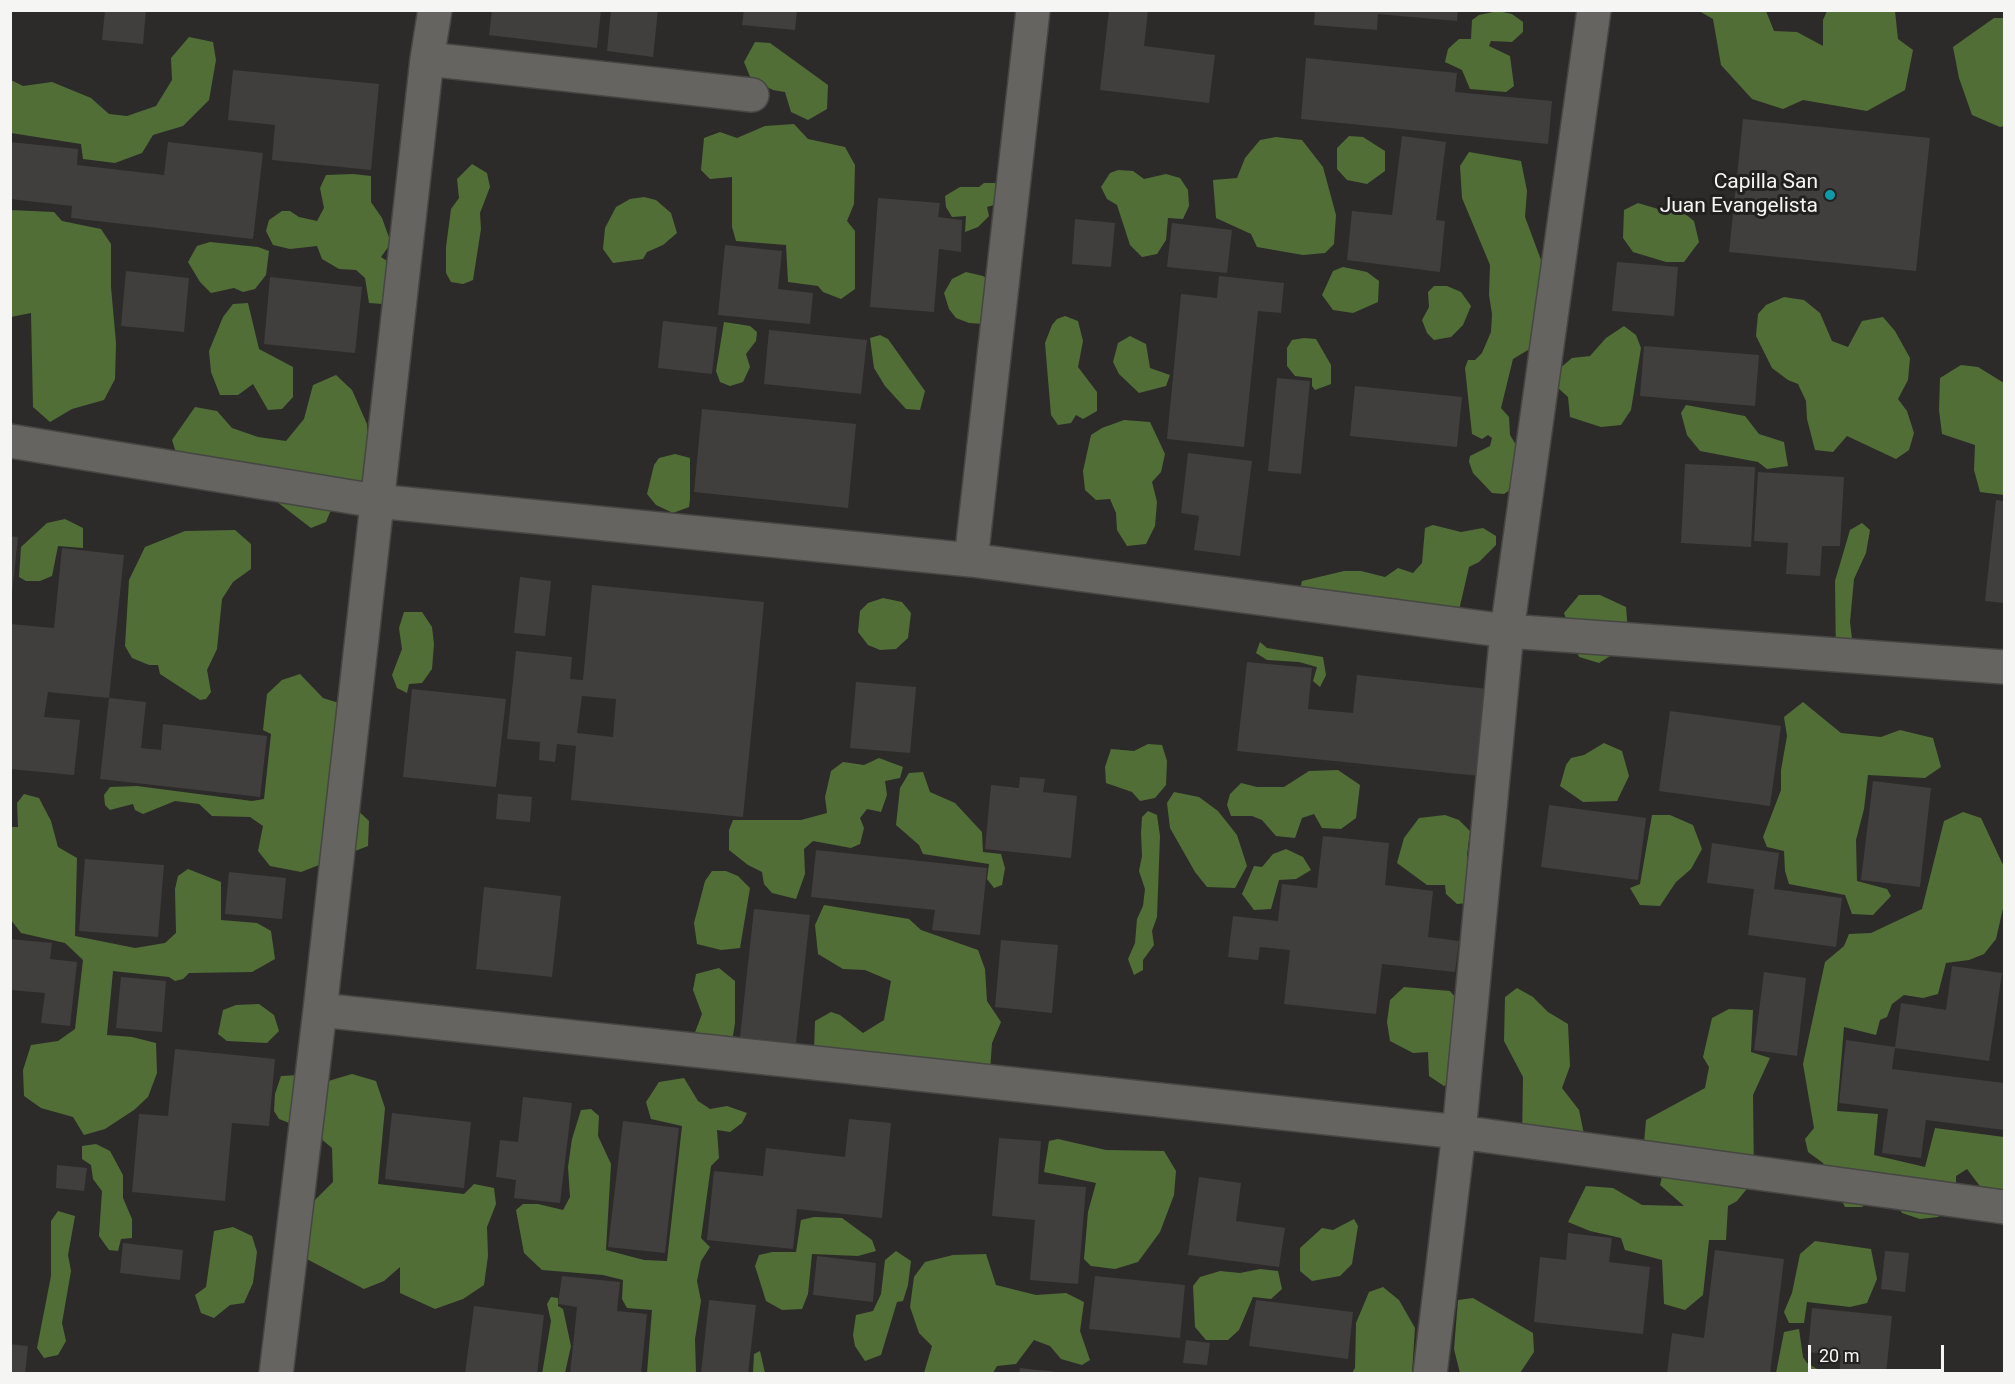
<!DOCTYPE html>
<style>
body{margin:0}
#map{position:relative;width:2015px;height:1384px;overflow:hidden;background:#2c2b29;font-family:Roboto,sans-serif}
canvas{display:block}
.frame{position:absolute;inset:0;border:12px solid #f5f5f3;pointer-events:none}
.scale{position:absolute;left:1808px;top:1345px;width:136px;height:27px;box-sizing:border-box;border:3px solid #f5f5f3;border-top:0;padding-left:8px;font-size:18px;line-height:21px;white-space:nowrap;color:#f5f5f3;-webkit-text-stroke:4px #22211f;paint-order:stroke}
</style>
<div id="map">
<canvas width="2015" height="1384"></canvas>
<div class="frame"></div>
<div class="scale">20 m</div>
</div>
<script>
const c = document.querySelector('canvas').getContext('2d');
c.lineJoin = 'round';
function fillPath(path, color) { c.fillStyle = color; c.fill(path, 'evenodd'); }
const toPath = rows => new Path2D(rows.map(r => 'M' + r).join(''));
function strokePath(path, color, width, dash) { c.strokeStyle = color; c.lineWidth = width; c.lineCap = dash ? 'butt' : 'round'; c.setLineDash(dash || []); c.stroke(path); }
function drawText(font, color, halo, rows, align = 'center') {
  c.font = font + ' Roboto,sans-serif'; c.lineWidth = 6; c.setLineDash([]); c.textBaseline = 'middle'; c.strokeStyle = halo; c.fillStyle = color; for (const [text, x, y, turn = 0] of rows) {
    c.save(); c.translate(x, y); c.rotate((+turn || 0) * Math.PI / 180); c.textAlign = isNaN(turn) ? turn : align; if (halo) c.strokeText(text, 0, 0); c.fillText(text, 0, 0); c.restore();
  }
}
fillPath(toPath([
 [1498,11,1512,14,1523,22,1523,32,1512,42,1491,41,1489,46,1510,56,1514,86,1506,92,1470,89,1462,70,1445,62,1448,49,1459,39,1471,39,1472,20,1479,15],
 [1669,11,1766,11,1774,31,1797,32,1823,46,1823,20,1827,11,1895,11,1898,39,1913,50,1905,90,1867,111,1803,100,1783,109,1752,99,1721,65,1713,19,1699,11],
 [1994,18,2004,18,2004,126,2000,127,1972,115,1959,78,1953,47],
 [189,37,213,42,216,60,209,100,183,126,153,135,142,153,115,163,83,159,81,144,11,133,11,80,23,86,52,82,91,98,109,114,127,116,156,106,172,80,171,58],
 [755,42,770,43,828,85,827,109,808,120,791,112,785,92,773,90,751,79,744,62],
 [794,124,808,139,845,147,855,165,854,204,847,221,855,231,855,289,841,299,823,292,818,286,788,282,786,245,736,241,732,227,732,177,710,179,701,170,704,138,720,132,737,138,765,126],
 [1349,136,1363,137,1385,151,1385,171,1367,184,1347,180,1337,169,1337,148],
 [1276,137,1302,140,1323,167,1336,215,1334,244,1325,253,1303,255,1257,247,1251,234,1216,218,1213,180,1237,178,1245,158,1260,140],
 [1469,152,1521,161,1527,191,1525,217,1541,260,1553,280,1543,341,1513,359,1501,408,1509,417,1510,435,1527,463,1523,481,1504,494,1492,493,1473,473,1469,462,1470,456,1490,446,1492,438,1488,435,1482,439,1472,434,1465,368,1468,360,1475,360,1482,353,1491,332,1492,314,1489,295,1490,265,1462,198,1460,166],
 [472,164,487,173,490,187,480,213,481,229,473,280,463,284,451,282,446,273,446,247,451,209,459,198,457,179],
 [1118,170,1133,171,1144,179,1166,174,1180,178,1188,190,1189,206,1183,219,1168,218,1166,240,1157,254,1142,257,1130,245,1117,205,1107,199,1101,187,1110,173],
 [353,174,371,176,371,202,382,218,391,243,381,257,387,261,398,283,383,304,369,303,365,278,356,270,339,269,322,259,317,246,290,249,273,245,266,231,269,220,282,211,290,211,299,217,317,221,324,208,320,188,326,175],
 [984,183,995,183,1007,192,997,204,987,207,989,216,978,227,965,232,966,216,952,217,946,207,945,196,960,187,979,187],
 [644,197,656,200,671,213,677,233,663,245,647,252,643,259,613,263,603,249,605,228,616,207,630,199],
 [1638,203,1658,209,1680,210,1694,221,1699,242,1684,262,1666,262,1633,252,1623,238,1624,210],
 [10,210,54,212,62,221,101,229,111,244,111,287,116,343,115,379,104,400,72,409,50,422,33,407,31,313,11,317],
 [210,242,258,247,269,251,266,275,255,289,243,292,234,288,211,293,200,282,188,262,197,246],
 [1343,267,1367,272,1379,281,1378,302,1353,313,1333,310,1322,295,1333,271],
 [966,272,983,276,993,283,984,324,969,323,956,318,949,309,944,293,952,279],
 [1434,286,1447,286,1461,292,1471,306,1463,325,1451,337,1434,340,1427,333,1422,320,1429,307,1428,292],
 [1784,297,1804,300,1820,313,1832,341,1848,347,1862,321,1883,317,1895,331,1910,358,1908,380,1898,399,1907,411,1914,433,1909,450,1896,459,1847,436,1833,452,1815,450,1807,419,1806,401,1798,384,1788,380,1772,368,1756,336,1758,314,1766,305],
 [248,303,259,349,293,367,293,397,282,409,268,410,253,384,238,395,220,395,211,372,209,351,223,317,233,304],
 [1065,316,1078,321,1083,341,1078,367,1097,392,1097,411,1083,419,1076,415,1071,423,1058,425,1051,415,1045,343,1052,325,1057,319],
 [724,322,750,326,757,332,756,341,746,354,750,367,743,382,730,386,720,382,716,371],
 [1624,326,1636,335,1641,348,1631,410,1621,425,1601,427,1570,417,1568,397,1557,387,1559,369,1572,358,1590,356,1606,338],
 [880,335,888,339,925,391,920,410,906,409,885,386,874,368,870,338],
 [1130,336,1146,344,1150,368,1170,375,1166,386,1139,393,1119,374,1113,362,1118,343],
 [1304,338,1316,339,1331,365,1331,384,1315,390,1312,386,1312,378,1295,376,1287,366,1287,348,1292,340],
 [1961,365,1978,367,2004,383,2004,495,1980,492,1974,470,1975,445,1942,434,1939,410,1940,378],
 [336,375,352,390,367,424,368,489,337,495,326,522,311,528,272,498,184,478,172,440,195,407,217,411,232,428,258,437,286,441,304,419,313,385],
 [1686,405,1745,416,1759,434,1784,442,1788,466,1767,469,1758,462,1700,451,1687,435,1681,413],
 [1124,420,1150,422,1165,454,1161,472,1152,482,1157,502,1155,526,1146,544,1127,546,1117,530,1116,513,1110,499,1096,500,1085,490,1083,471,1091,435,1102,428],
 [675,454,690,458,690,499,689,507,673,513,656,505,647,494,654,465,659,458],
 [65,519,83,528,83,548,58,546,52,576,40,581,26,581,19,577,21,547,47,523],
 [1862,523,1870,530,1866,553,1854,579,1850,622,1855,664,1853,673,1840,672,1836,660,1835,581,1850,530],
 [1433,525,1461,532,1483,528,1496,536,1496,545,1479,562,1469,567,1459,610,1297,602,1302,581,1344,571,1361,571,1385,577,1398,568,1413,573,1422,563,1425,528],
 [235,530,251,544,251,569,233,582,222,599,217,649,207,670,211,692,206,699,200,700,160,674,158,665,149,665,132,658,125,646,129,580,145,547,185,531],
 [1579,595,1600,595,1626,607,1629,644,1599,663,1579,657,1566,619,1564,613],
 [883,598,902,602,911,613,908,638,896,649,880,650,868,645,858,632,860,611,868,603],
 [404,612,422,612,432,627,434,644,432,669,422,683,409,684,407,693,397,688,392,675,402,649,399,628],
 [1260,642,1267,648,1323,657,1326,675,1320,687,1313,681,1317,667,1299,662,1267,660,1256,653],
 [300,674,323,698,339,703,350,803,369,821,368,846,301,872,270,866,258,851,263,826,250,817,212,816,199,804,175,801,143,814,135,810,133,804,110,810,105,805,104,795,110,787,137,786,252,801,264,799,271,734,263,730,267,694,282,680],
 [1803,702,1841,733,1881,737,1900,730,1933,738,1941,767,1925,778,1868,775,1864,809,1856,840,1857,881,1887,889,1891,896,1873,915,1852,914,1845,895,1789,884,1785,871,1784,851,1767,847,1763,837,1781,790,1781,770,1787,736,1784,717],
 [1604,743,1622,751,1629,776,1617,801,1583,802,1560,786,1566,765,1571,758,1584,755],
 [1148,744,1162,745,1167,761,1166,785,1155,798,1140,801,1132,792,1106,783,1105,767,1111,749,1134,751],
 [879,758,903,767,900,778,885,781,887,795,881,812,867,809,860,818,864,828,860,844,851,848,813,841,804,849,805,874,796,899,772,893,764,884,762,872,748,865,729,850,729,830,733,820,801,820,827,813,825,797,831,771,843,762,864,765],
 [1338,770,1360,785,1356,818,1341,829,1322,828,1314,814,1302,818,1295,838,1276,836,1262,820,1252,816,1231,816,1227,805,1230,794,1241,783,1257,787,1284,787,1309,771],
 [923,772,930,792,955,803,982,832,983,852,1001,854,1005,868,1002,885,994,888,987,879,989,864,923,854,919,845,896,825,900,788,909,773],
 [1174,792,1199,797,1218,811,1237,835,1247,866,1235,888,1207,887,1195,872,1170,828,1167,803],
 [24,794,39,798,51,821,58,847,77,858,75,936,135,948,165,943,176,933,175,889,178,876,188,869,221,882,221,920,257,923,271,931,275,959,252,972,189,973,183,979,175,981,169,977,113,971,107,1035,132,1037,156,1043,157,1073,148,1097,134,1110,105,1129,84,1135,73,1117,41,1108,24,1096,23,1070,31,1045,58,1041,75,1029,83,960,65,943,21,933,11,920,11,827,18,827,17,803],
 [1148,811,1157,815,1160,836,1157,917,1152,931,1154,945,1143,960,1143,970,1134,975,1128,959,1135,943,1137,919,1143,906,1145,889,1139,871,1142,856,1141,833,1142,817],
 [1963,812,1981,818,2004,867,2004,904,1996,939,1984,954,1969,960,1946,963,1938,994,1923,998,1904,995,1892,1004,1887,1017,1880,1020,1876,1035,1844,1027,1837,1111,1878,1114,1874,1155,1925,1167,1935,1128,2004,1137,2004,1209,1991,1201,1967,1169,1956,1176,1956,1197,1938,1217,1920,1219,1902,1213,1887,1186,1862,1207,1845,1207,1823,1163,1808,1152,1805,1139,1814,1128,1803,1064,1825,962,1844,946,1849,934,1871,933,1922,909,1944,821],
 [1445,815,1459,820,1470,831,1467,855,1475,876,1468,903,1457,904,1446,894,1445,885,1427,885,1397,863,1404,838,1419,818],
 [1652,815,1670,815,1693,825,1702,849,1691,869,1676,882,1660,906,1640,905,1630,888,1640,884],
 [1286,849,1303,857,1311,870,1296,879,1279,880,1271,909,1254,910,1242,894,1254,866,1262,867,1273,854],
 [712,871,726,871,738,876,750,888,740,948,721,950,697,944,694,923,705,881],
 [824,905,909,919,921,930,978,950,985,969,987,1001,1001,1022,992,1043,990,1071,814,1050,815,1021,831,1012,840,1015,863,1033,884,1020,891,981,865,970,843,969,818,954,815,925],
 [719,968,735,981,735,1023,729,1061,694,1035,702,1014,693,990,696,974],
 [1404,987,1450,991,1468,1013,1456,1078,1444,1086,1429,1076,1428,1052,1413,1053,1390,1041,1387,1022,1390,1000],
 [1517,988,1533,997,1548,1012,1568,1024,1570,1066,1562,1088,1579,1110,1585,1139,1522,1141,1523,1077,1504,1041,1505,997],
 [259,1004,274,1015,279,1031,267,1043,227,1041,218,1034,223,1010,236,1005],
 [1729,1009,1753,1010,1751,1052,1770,1058,1753,1095,1754,1180,1737,1201,1728,1206,1726,1240,1709,1240,1703,1295,1685,1310,1664,1304,1662,1260,1625,1250,1621,1238,1590,1231,1568,1222,1586,1186,1613,1188,1642,1205,1684,1206,1660,1185,1665,1164,1643,1155,1646,1120,1705,1088,1709,1067,1703,1057,1712,1018],
 [352,1074,376,1081,385,1108,378,1184,464,1194,474,1184,494,1188,496,1204,487,1227,488,1256,484,1285,463,1299,435,1309,400,1293,400,1267,384,1281,364,1289,301,1256,303,1212,333,1182,332,1148,313,1132,279,1119,274,1111,275,1094,281,1076,300,1075,325,1082],
 [684,1078,698,1101,710,1109,727,1106,747,1113,742,1123,730,1132,717,1130,719,1158,711,1166,701,1238,710,1247,701,1261,697,1281,701,1301,695,1339,696,1373,647,1373,652,1310,627,1308,622,1299,623,1280,603,1275,542,1270,524,1253,516,1210,523,1204,538,1204,563,1210,570,1197,568,1167,572,1139,581,1110,591,1109,599,1116,598,1136,611,1164,606,1250,644,1260,667,1261,682,1126,651,1119,646,1102,659,1082],
 [1058,1139,1106,1150,1164,1151,1176,1171,1174,1195,1160,1232,1138,1262,1115,1269,1091,1266,1084,1259,1088,1212,1096,1183,1044,1172,1049,1141],
 [96,1144,110,1151,123,1175,123,1198,132,1219,132,1238,121,1239,118,1251,109,1250,99,1236,102,1191,93,1179,91,1165,82,1159,82,1146],
 [58,1211,75,1216,68,1255,71,1271,62,1323,66,1341,58,1355,44,1358,37,1348,51,1276,51,1221],
 [814,1217,842,1218,872,1240,876,1251,858,1256,812,1254,808,1294,802,1309,782,1310,766,1301,755,1266,759,1255,772,1252,796,1252,801,1220],
 [1354,1219,1358,1226,1352,1264,1340,1276,1312,1281,1300,1271,1300,1248,1322,1228,1333,1230],
 [233,1227,252,1236,257,1252,253,1283,244,1303,230,1305,214,1318,201,1313,195,1295,206,1287,214,1231],
 [1815,1241,1871,1249,1877,1279,1867,1303,1850,1307,1807,1302,1804,1323,1789,1323,1784,1312,1792,1293,1800,1254],
 [896,1251,911,1261,908,1285,903,1301,897,1302,881,1355,865,1361,855,1346,853,1335,856,1315,873,1311,881,1294,885,1260],
 [986,1254,996,1285,1036,1295,1066,1293,1084,1302,1080,1331,1090,1360,1082,1365,1061,1359,1050,1346,1034,1340,1016,1364,997,1366,993,1373,924,1373,932,1346,919,1333,910,1307,914,1277,925,1262,953,1255],
 [1260,1269,1278,1271,1282,1289,1271,1299,1253,1297,1239,1330,1228,1340,1206,1340,1195,1327,1193,1286,1200,1277,1220,1271,1240,1273],
 [1383,1287,1399,1300,1415,1328,1412,1373,1352,1373,1355,1368,1356,1323,1369,1292],
 [551,1297,558,1298,558,1306,563,1309,571,1346,565,1373,542,1374,551,1321,547,1304],
 [1473,1298,1533,1333,1534,1352,1520,1373,1460,1373,1454,1349,1458,1300],
 [1799,1329,1803,1357,1807,1363,1824,1373,1776,1373,1784,1332],
 [760,1351,765,1373,753,1373,754,1354]
]), '#516e37');
fillPath(toPath([
 [105,10,146,10,143,44,102,40],
 [492,10,601,10,597,48,489,35],
 [611,10,658,10,653,57,607,51],
 [744,10,797,10,795,30,742,25],
 [1109,10,1148,11,1144,46,1215,55,1209,103,1100,90],
 [1315,10,1458,10,1457,21,1378,14,1377,30,1314,25],
 [1306,58,1457,73,1455,92,1552,101,1548,144,1301,119],
 [233,70,379,84,371,170,272,160,275,125,228,120],
 [1743,119,1930,138,1916,271,1729,252],
 [1402,136,1446,142,1436,220,1445,221,1440,272,1347,260,1352,211,1392,215],
 [10,142,78,149,77,165,164,175,168,142,263,153,253,239,71,218,72,206,10,199],
 [878,198,940,203,938,217,962,220,961,252,939,249,934,312,870,307],
 [1075,219,1115,223,1111,267,1072,264],
 [1172,223,1232,230,1227,273,1167,267],
 [725,245,782,251,778,289,813,293,810,324,718,315],
 [1617,262,1678,267,1674,316,1612,311],
 [126,271,189,278,184,332,121,326],
 [1219,276,1284,283,1281,313,1258,311,1244,447,1167,439,1181,294,1217,298],
 [270,277,362,287,355,353,264,344],
 [663,321,717,327,712,374,658,368],
 [769,330,867,340,861,394,764,384],
 [1644,346,1759,355,1755,406,1640,396],
 [1277,378,1310,381,1301,474,1268,471],
 [1355,386,1462,397,1457,447,1350,436],
 [702,409,856,424,848,508,694,492],
 [1188,453,1252,461,1240,556,1194,550,1199,516,1181,513],
 [1685,464,1755,467,1751,547,1681,543],
 [1758,472,1844,477,1840,546,1822,546,1820,576,1786,574,1788,543,1754,541],
 [1996,500,2004,501,2004,603,1985,601],
 [10,536,18,537,12,594,10,594],
 [62,548,124,555,109,698,48,692,44,717,80,720,74,775,10,769,10,624,54,628],
 [520,577,551,581,545,636,514,633],
 [592,585,764,602,743,817,571,800,576,746,557,744,555,762,539,760,540,742,507,739,516,651,572,657,570,679,583,680],
 [582,696,616,699,613,737,577,733],
 [1247,662,1312,668,1308,709,1353,713,1357,675,1488,689,1479,776,1237,751],
 [856,682,916,687,910,753,850,748],
 [412,689,506,699,496,787,403,777],
 [109,698,146,702,141,748,161,750,163,724,267,736,260,797,100,779],
 [1670,711,1781,726,1770,806,1659,791],
 [1020,777,1045,779,1043,792,1077,796,1071,858,985,849,991,785,1019,788],
 [1873,781,1931,788,1920,887,1861,880],
 [498,794,532,797,530,822,496,819],
 [1549,805,1646,818,1638,880,1541,867],
 [1323,836,1389,843,1385,885,1433,891,1428,937,1459,941,1455,972,1382,964,1376,1014,1284,1004,1290,950,1260,947,1258,960,1228,957,1233,916,1278,921,1282,884,1317,888],
 [1712,843,1779,853,1774,889,1842,898,1836,947,1748,935,1754,889,1707,883],
 [816,850,987,868,980,935,932,930,935,910,811,897],
 [85,859,164,865,158,937,79,931],
 [229,872,286,878,282,919,225,914],
 [484,887,561,896,552,977,476,969],
 [754,909,810,915,796,1043,740,1037],
 [10,939,52,943,50,959,77,962,70,1026,41,1023,45,993,10,990],
 [1001,940,1058,945,1052,1013,995,1007],
 [1952,966,2002,973,1989,1061,1895,1048,1892,1069,2004,1083,2004,1130,1926,1120,1921,1158,1882,1153,1888,1109,1839,1103,1846,1040,1895,1047,1901,1003,1946,1010],
 [1764,972,1806,978,1797,1056,1754,1050],
 [121,977,166,981,162,1032,116,1028],
 [175,1049,275,1059,269,1126,232,1123,225,1201,132,1192,139,1114,168,1116],
 [523,1097,572,1103,560,1203,514,1198,516,1180,496,1177,500,1140,518,1142],
 [392,1113,471,1122,464,1188,385,1179],
 [849,1119,891,1123,882,1218,797,1209,793,1249,707,1240,714,1171,763,1176,766,1148,845,1157],
 [623,1121,679,1128,665,1253,608,1247],
 [999,1138,1041,1141,1038,1184,1086,1187,1078,1284,1030,1280,1035,1220,992,1216],
 [57,1165,87,1168,84,1191,56,1188],
 [1199,1177,1241,1183,1236,1221,1285,1228,1279,1267,1188,1255],
 [1568,1233,1612,1238,1609,1262,1650,1267,1643,1334,1534,1322,1540,1257,1566,1260],
 [123,1243,183,1250,180,1280,120,1273],
 [1715,1250,1784,1259,1770,1374,1667,1374,1672,1333,1704,1338],
 [1885,1251,1909,1253,1905,1292,1881,1289],
 [817,1256,876,1263,873,1302,813,1295],
 [562,1276,620,1282,617,1311,647,1314,641,1374,570,1374,577,1307,558,1304],
 [1095,1276,1185,1285,1180,1338,1089,1329],
 [709,1300,756,1305,748,1374,701,1374],
 [1256,1300,1353,1312,1348,1359,1249,1346],
 [474,1306,544,1315,537,1374,465,1374],
 [1812,1308,1892,1316,1886,1374,1839,1374,1841,1355,1808,1352],
 [1186,1340,1210,1343,1207,1365,1183,1363],
 [10,1344,28,1346,25,1374,10,1374],
 [1020,1368,1056,1372,1056,1374,1019,1374]
]), '#403f3d');
const minor = toPath([
 [427,59,752,95],
 [10,441,376,501,971,560,1507,631,2004,667],
 [971,560,1033,10],
 [320,1010,1459,1132,2004,1207],
 [276,1374,320,1010,427,59,435,10],
 [1430,1374,1459,1132,1507,631,1594,10]
]);
strokePath(minor, '#464643', 36);
strokePath(minor, '#656461', 33);
for (const [x, y, r, color] of [
 [1830,195,6,"#0f9aa8"]
]) { const dot = new Path2D(); dot.arc(x, y, r, 0, 2 * Math.PI); c.fillStyle = color; c.fill(dot); strokePath(dot, '#22211f', 2); }
drawText('21px', '#f5f5f3', '#22211f', [
 ["Capilla San",1818,183],
 ["Juan Evangelista",1818,207]
], 'right');
</script>
